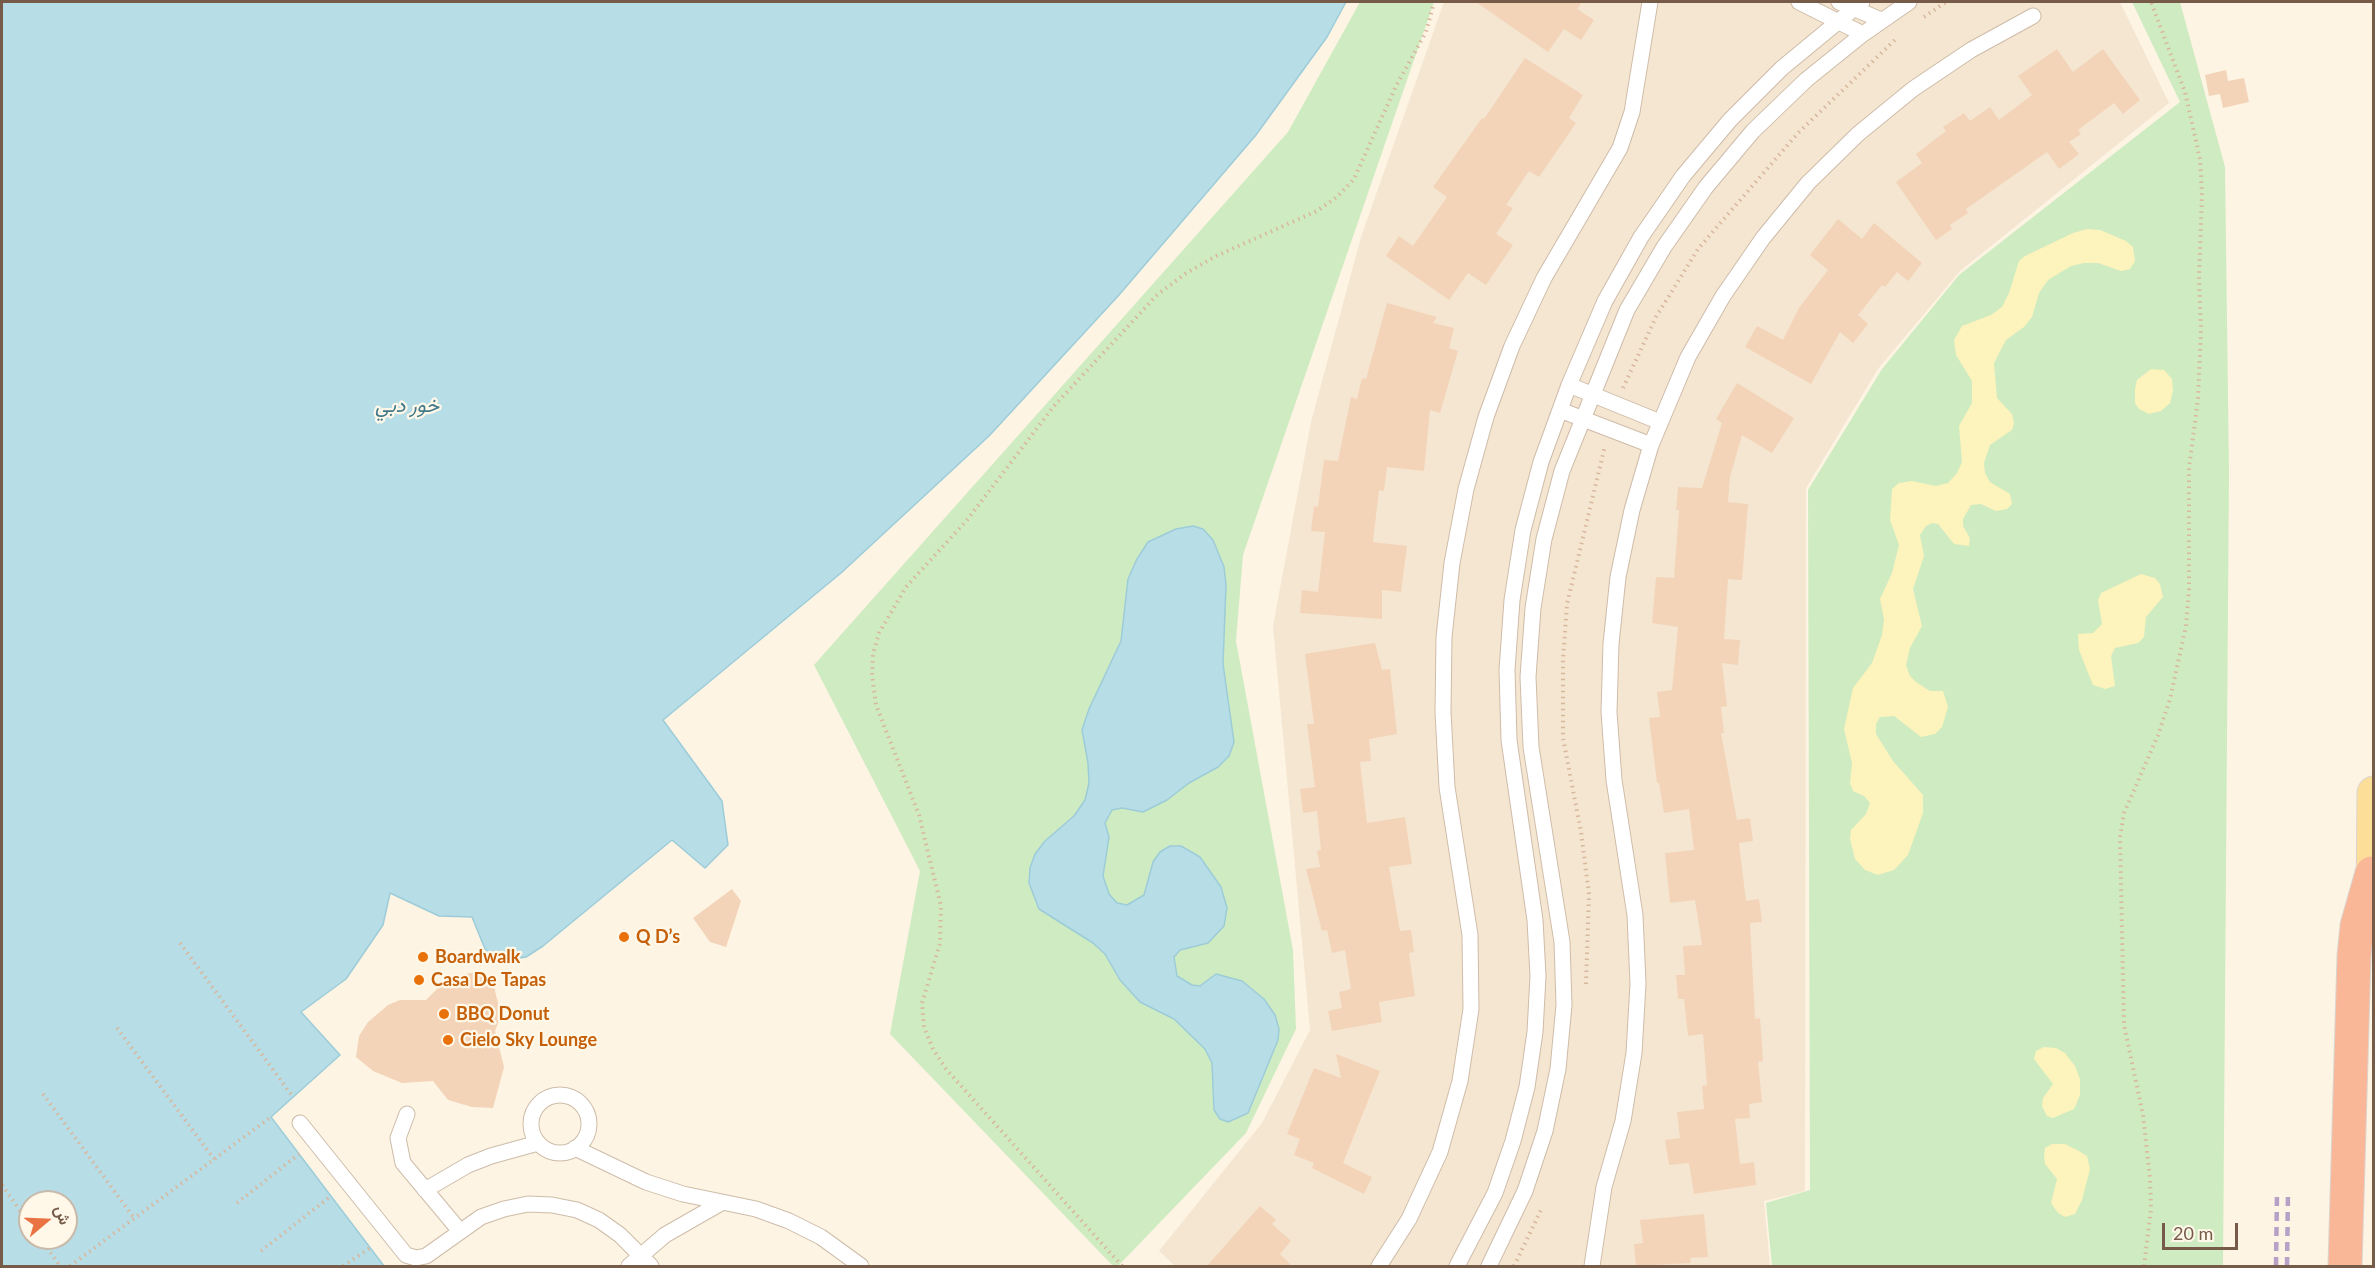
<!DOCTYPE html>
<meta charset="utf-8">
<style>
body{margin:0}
#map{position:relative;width:2375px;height:1268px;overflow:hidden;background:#fdf4e3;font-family:Lato,Vazirmatn,sans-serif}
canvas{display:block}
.frame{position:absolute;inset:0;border:3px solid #755b48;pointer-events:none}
.north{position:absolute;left:18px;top:1190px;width:60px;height:60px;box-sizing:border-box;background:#fff8e9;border:2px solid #c8b9a9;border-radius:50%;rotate:71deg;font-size:16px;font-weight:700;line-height:24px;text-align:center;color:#755b48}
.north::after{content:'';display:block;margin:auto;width:21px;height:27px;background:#ea7344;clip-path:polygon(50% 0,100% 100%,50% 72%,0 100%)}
.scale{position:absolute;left:2162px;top:1223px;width:76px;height:27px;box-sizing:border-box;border:3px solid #755b48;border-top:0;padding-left:8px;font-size:18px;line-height:21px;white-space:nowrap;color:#755b48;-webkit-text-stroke:4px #fff8e9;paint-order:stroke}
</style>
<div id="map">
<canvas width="2375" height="1268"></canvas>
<div class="frame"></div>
<div class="north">ش</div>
<div class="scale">20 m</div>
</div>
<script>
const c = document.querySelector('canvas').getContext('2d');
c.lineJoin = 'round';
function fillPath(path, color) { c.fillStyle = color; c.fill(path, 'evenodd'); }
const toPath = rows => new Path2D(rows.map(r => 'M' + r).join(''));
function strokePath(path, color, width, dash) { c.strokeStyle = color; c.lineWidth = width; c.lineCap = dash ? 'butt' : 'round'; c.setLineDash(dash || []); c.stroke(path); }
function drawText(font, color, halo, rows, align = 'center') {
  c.font = font + ' Lato,Vazirmatn,sans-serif'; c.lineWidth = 4.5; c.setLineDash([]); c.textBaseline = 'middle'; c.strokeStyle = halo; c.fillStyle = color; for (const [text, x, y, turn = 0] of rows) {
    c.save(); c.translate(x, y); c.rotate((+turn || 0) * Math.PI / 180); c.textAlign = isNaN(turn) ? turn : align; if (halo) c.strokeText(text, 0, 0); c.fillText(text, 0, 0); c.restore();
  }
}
fillPath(toPath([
 [1444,2,2120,2,2169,103,1960,271,1878,369,1806,488,1805,1191,1764,1201,1770,1266,1175,1266,1159,1251,1262,1123,1310,1030,1273,626,1311,422,1361,237]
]), '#f5e6d1');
fillPath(toPath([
 [1360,2,1434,2,1243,555,1236,641,1293,950,1296,1029,1246,1133,1118,1266,1113,1266,890,1034,920,871,814,665,1288,132],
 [2132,2,2180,2,2225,167,2229,473,2223,1266,1772,1266,1766,1203,1810,1190,1808,490,1882,369,1959,275,2180,102]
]), '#cfebc1');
fillPath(toPath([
 [2087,229,2100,230,2126,241,2133,247,2135,261,2130,269,2121,271,2098,263,2084,263,2071,266,2048,280,2039,293,2032,317,2024,327,2006,340,1994,363,1997,398,2012,414,2014,423,2012,430,1990,445,1984,463,1985,473,1990,482,2010,494,2012,504,2007,509,1996,511,1981,504,1971,505,1963,519,1963,526,1970,538,1969,546,1954,544,1938,524,1932,523,1926,526,1920,535,1924,556,1913,589,1922,626,1910,648,1906,665,1910,676,1916,682,1930,691,1943,691,1948,707,1942,727,1935,734,1921,737,1894,716,1880,717,1876,724,1876,734,1893,761,1923,795,1923,813,1908,855,1894,870,1878,875,1865,870,1855,859,1850,839,1851,830,1866,814,1870,803,1864,796,1853,791,1850,783,1852,763,1844,729,1853,688,1872,663,1882,635,1884,620,1880,599,1892,573,1899,545,1890,520,1892,489,1899,483,1912,481,1936,486,1948,483,1957,473,1962,462,1959,426,1972,403,1972,381,1956,355,1954,340,1962,326,1991,315,2002,307,2009,293,2019,261,2025,256,2073,233],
 [2151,369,2164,370,2172,379,2173,391,2170,403,2161,411,2149,414,2139,409,2135,403,2135,389,2137,380],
 [2141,574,2155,578,2160,584,2163,597,2146,617,2144,637,2138,643,2115,648,2111,656,2115,686,2105,689,2093,685,2079,650,2078,634,2093,633,2102,624,2098,600,2101,593],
 [2044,1047,2056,1048,2065,1053,2075,1066,2080,1079,2080,1095,2074,1109,2053,1118,2047,1116,2042,1106,2043,1098,2053,1084,2034,1059,2036,1051],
 [2052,1144,2065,1144,2077,1150,2087,1156,2090,1169,2082,1200,2075,1214,2065,1217,2058,1213,2051,1203,2057,1179,2045,1164,2044,1156,2045,1148]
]), '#fdf3bc');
const water = toPath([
 [2,2,1346,2,1327,37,1256,135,1119,295,989,436,841,573,663,720,722,801,728,845,705,868,672,840,543,946,526,957,506,960,495,957,485,949,472,917,439,916,390,893,383,925,346,979,301,1012,340,1055,271,1117,384,1266,2,1266,2,2],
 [30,1202,66,1202,66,1238,30,1238,30,1202],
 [1193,526,1203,529,1213,540,1224,567,1226,585,1223,664,1234,742,1229,756,1218,767,1189,783,1167,800,1143,812,1122,808,1112,810,1105,823,1109,837,1103,876,1109,894,1117,903,1127,905,1144,895,1153,862,1160,852,1170,846,1181,846,1200,857,1221,887,1227,908,1224,926,1208,943,1180,950,1174,957,1177,976,1192,985,1200,986,1216,974,1242,981,1264,999,1275,1015,1279,1029,1278,1040,1248,1113,1228,1122,1220,1119,1214,1110,1212,1063,1205,1049,1174,1019,1140,1002,1120,980,1105,954,1093,943,1039,909,1029,883,1030,868,1035,854,1045,841,1074,816,1085,800,1089,783,1088,763,1082,730,1089,709,1121,641,1128,579,1137,559,1148,542,1176,529,1193,526]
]);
fillPath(water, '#b7dde7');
strokePath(water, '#9dccd9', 1.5);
fillPath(toPath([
 [1476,2,1582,2,1577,9,1594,20,1581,40,1564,29,1548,52],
 [2057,49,2073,72,2103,49,2140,100,2123,114,2114,103,2078,130,2081,134,2069,142,2079,154,2059,169,2047,152,1966,209,1968,213,1950,225,1952,229,1936,240,1896,182,1922,163,1916,154,1946,131,1943,127,1964,113,1970,121,1990,107,1999,120,2032,95,2018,76],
 [1525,58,1583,95,1569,118,1576,123,1539,177,1529,171,1506,205,1513,208,1496,234,1513,245,1486,285,1468,273,1449,300,1386,256,1399,236,1413,246,1447,197,1433,187,1482,118,1484,119],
 [2226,70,2228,81,2244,78,2249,102,2223,108,2220,94,2209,96,2205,75],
 [1838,219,1862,239,1874,223,1922,263,1908,281,1897,272,1885,287,1882,285,1858,315,1868,324,1853,343,1840,332,1811,384,1745,347,1757,326,1783,340,1799,308,1828,270,1810,255],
 [1387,303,1437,317,1433,323,1454,328,1449,348,1458,351,1440,413,1430,410,1424,471,1387,467,1384,491,1379,490,1373,542,1407,546,1401,592,1382,590,1382,619,1300,613,1302,590,1318,592,1325,532,1311,531,1314,506,1318,507,1324,460,1338,461,1351,397,1357,399,1362,378,1366,379],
 [1737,383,1794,418,1772,453,1742,435,1730,477,1728,502,1748,504,1742,580,1728,579,1724,639,1740,640,1738,665,1722,663,1727,706,1721,707,1724,733,1721,733,1737,820,1750,818,1753,841,1739,843,1746,901,1759,899,1762,922,1750,923,1755,1019,1760,1018,1763,1061,1758,1062,1762,1102,1749,1104,1750,1118,1735,1119,1740,1164,1754,1162,1756,1185,1694,1194,1689,1163,1669,1165,1665,1140,1680,1138,1677,1112,1704,1109,1702,1086,1707,1085,1703,1034,1688,1036,1684,999,1678,999,1676,975,1685,975,1683,946,1702,945,1695,900,1670,903,1665,853,1694,850,1689,809,1664,813,1659,783,1657,783,1649,718,1660,717,1657,692,1672,690,1678,627,1652,623,1656,577,1674,578,1679,510,1676,510,1678,487,1702,488,1722,423,1716,419],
 [1375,643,1382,670,1390,669,1397,734,1369,739,1371,761,1360,762,1366,815,1367,823,1405,817,1412,864,1389,867,1400,931,1411,930,1414,952,1409,953,1415,996,1379,1002,1382,1022,1332,1031,1328,1011,1342,1008,1339,992,1351,989,1345,950,1332,953,1327,930,1322,931,1306,869,1320,867,1317,851,1321,850,1317,811,1303,813,1300,789,1315,787,1307,724,1314,724,1305,654],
 [732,889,741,901,726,947,710,942,693,918],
 [482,971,492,979,501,1015,495,1031,504,1067,493,1108,472,1107,448,1100,433,1081,402,1083,373,1071,356,1057,359,1036,368,1022,388,1005,400,1000,426,1000,443,983,454,976],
 [1336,1054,1380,1071,1343,1163,1372,1177,1364,1194,1312,1168,1314,1163,1294,1155,1300,1139,1287,1134,1314,1068,1341,1078],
 [1260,1206,1276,1220,1272,1224,1291,1241,1280,1254,1292,1266,1207,1266],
 [1704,1214,1708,1257,1690,1258,1691,1263,1636,1266,1634,1244,1643,1243,1640,1220]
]), '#f3d4b9');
const lane = toPath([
 [1799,2,1863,34],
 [1839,2,1881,20],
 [1569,385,1660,422],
 [1560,410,1651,445],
 '531 1124a29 29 0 1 1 58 0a29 29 0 1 1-58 0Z',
 [407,1114,398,1138,403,1163,459,1230],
 [300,1123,406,1255,416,1258,426,1256,481,1217,504,1209,528,1204,552,1205,577,1210,599,1220,620,1235,651,1266],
 [575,1148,646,1182,683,1194,756,1209,789,1221,821,1237,861,1266],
 [425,1190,468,1165,491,1156,538,1143],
 [629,1266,665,1235,721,1203],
 [1379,1266,1409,1219,1440,1152,1460,1081,1471,1009,1470,935,1447,787,1443,712,1444,637,1452,563,1466,489,1486,417,1512,346,1544,278,1620,148,1632,112,1650,2],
 [1457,1266,1495,1193,1513,1141,1527,1087,1535,1032,1538,976,1535,920,1509,740,1507,670,1512,600,1523,530,1541,462,1569,385,1605,301,1641,237,1683,176,1730,120,1782,68,1862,2],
 [1489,1266,1525,1191,1545,1131,1558,1069,1564,1005,1562,942,1531,747,1528,677,1533,608,1544,539,1562,471,1627,310,1664,247,1706,187,1753,131,1806,80,1863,34,1909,2],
 [1592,1266,1604,1187,1623,1121,1634,1053,1638,984,1635,915,1614,780,1609,712,1611,644,1618,577,1632,510,1651,445,1688,357,1723,296,1763,238,1808,183,1858,134,1913,89,1971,50,2033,16]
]);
const primary = toPath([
 [2373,901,2374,793]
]);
const highway = toPath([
 [2345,1266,2354,956,2357,926,2372,873]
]);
strokePath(lane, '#cebca9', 17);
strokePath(primary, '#dbd4cf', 35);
strokePath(highway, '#dbd4cf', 35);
strokePath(toPath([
 [1924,17,1946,2],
 [1623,388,1656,317,1698,249,1798,133,1897,38],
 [180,943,293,1097],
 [1586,984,1589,894,1581,832,1563,738,1563,660,1567,604,1605,446],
 [117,1028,214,1159],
 [43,1094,134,1218],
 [2,1185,30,1225],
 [237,1203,299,1154],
 [40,1238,60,1266],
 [261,1251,331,1196],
 [70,1266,271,1117],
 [343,1266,370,1248],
 [1122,1266,946,1069,933,1049,924,1027,922,1003,940,943,941,906,919,815,876,705,872,675,873,654,879,633,906,587,967,520,1054,406,1157,295,1185,274,1216,256,1317,211,1337,197,1354,179,1396,86,1426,32,1434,2],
 [1514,1266,1541,1210],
 [2144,1266,2151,1209,2150,1178,2143,1115,2124,1025,2120,837,2124,813,2158,735,2170,699,2186,626,2189,589,2189,468,2198,399,2201,330,2199,279,2202,193,2200,159,2185,92,2151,2]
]), '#d8b79d', 4, [1.5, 4.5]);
strokePath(lane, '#fff', 15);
strokePath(primary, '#fdde99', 33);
strokePath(highway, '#f9b798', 33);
strokePath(toPath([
 [2276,1266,2277,1192],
 [2287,1266,2288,1192]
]), '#b7a1c6', 4.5, [9, 6]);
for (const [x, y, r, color] of [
 [624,937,6,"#e8710a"],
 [423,957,6,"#e8710a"],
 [419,980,6,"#e8710a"],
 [444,1014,6,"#e8710a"],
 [448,1040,6,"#e8710a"]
]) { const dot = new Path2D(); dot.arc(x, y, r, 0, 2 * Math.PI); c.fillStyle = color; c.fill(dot); strokePath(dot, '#fff8e9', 2); }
drawText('bold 18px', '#c56008', '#fff8e9', [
 ["Q D’s",636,937],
 ["Boardwalk",435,957],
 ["Casa De Tapas",431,980],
 ["BBQ Donut",456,1014],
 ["Cielo Sky Lounge",460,1040]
], 'left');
drawText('italic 20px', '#41798a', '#fff8e9', [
 ["خور دبي",407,406]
]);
</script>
